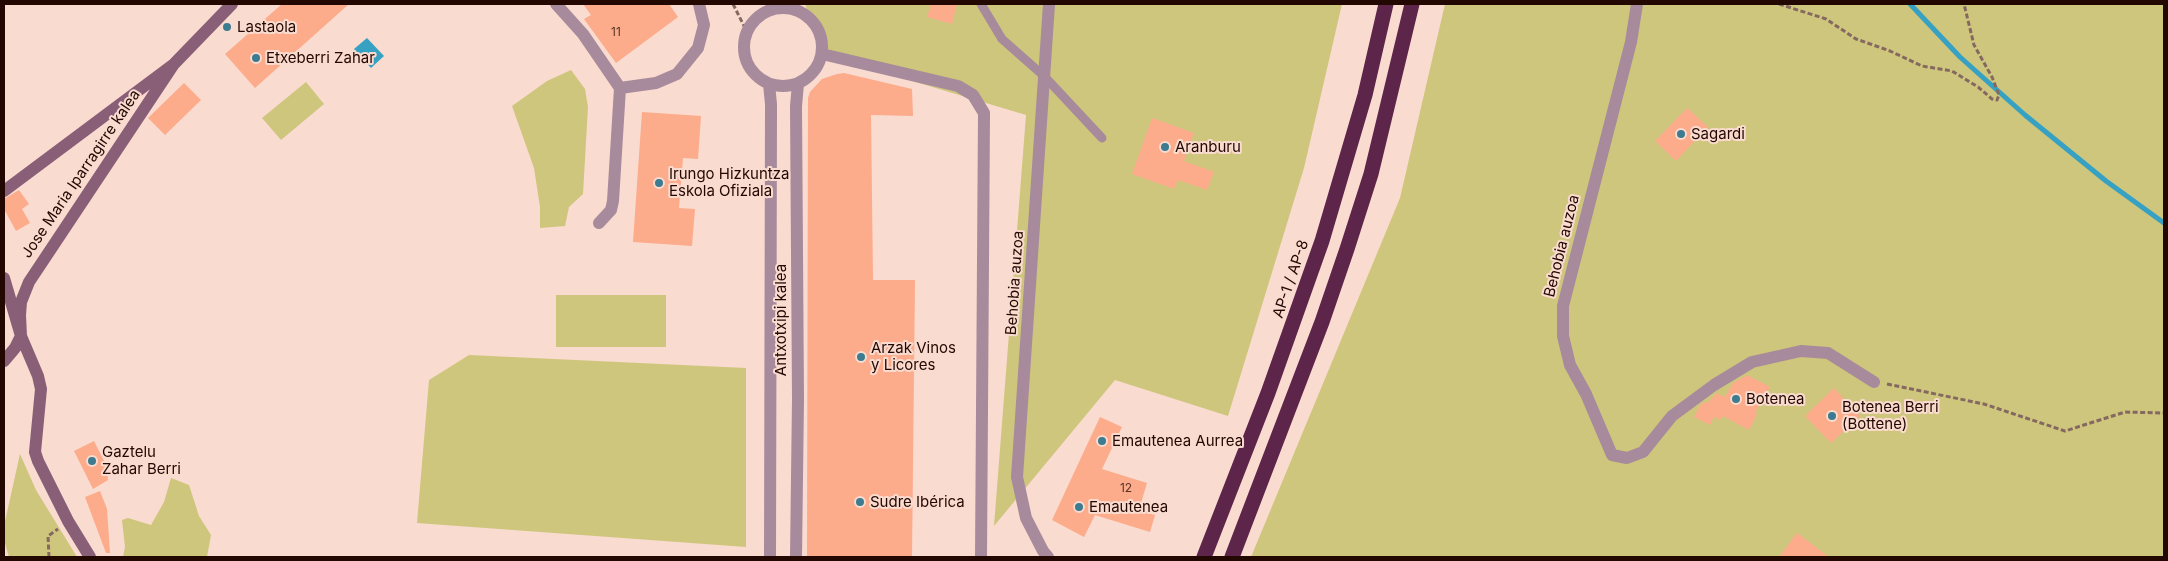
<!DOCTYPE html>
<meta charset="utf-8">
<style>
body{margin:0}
#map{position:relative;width:2168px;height:561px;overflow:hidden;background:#fadbcf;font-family:Inter,sans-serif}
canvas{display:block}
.frame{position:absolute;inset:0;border:5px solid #220801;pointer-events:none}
</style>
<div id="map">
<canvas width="2168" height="561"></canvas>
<div class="frame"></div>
</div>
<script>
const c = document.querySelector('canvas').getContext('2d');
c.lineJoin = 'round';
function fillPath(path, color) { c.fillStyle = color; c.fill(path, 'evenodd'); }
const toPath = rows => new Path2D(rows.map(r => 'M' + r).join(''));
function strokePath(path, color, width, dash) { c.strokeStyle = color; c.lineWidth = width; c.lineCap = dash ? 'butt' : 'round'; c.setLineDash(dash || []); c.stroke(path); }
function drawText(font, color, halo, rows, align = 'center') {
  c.font = font + ' Inter,sans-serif'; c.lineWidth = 4; c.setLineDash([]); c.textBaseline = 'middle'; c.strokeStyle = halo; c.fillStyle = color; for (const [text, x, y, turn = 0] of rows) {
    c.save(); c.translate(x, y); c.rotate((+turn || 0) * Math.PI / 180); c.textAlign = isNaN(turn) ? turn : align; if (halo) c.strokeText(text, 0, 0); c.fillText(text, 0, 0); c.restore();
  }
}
fillPath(toPath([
 [805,4,1342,4,1304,168,1228,416,1115,380,994,526,1026,115,822,54],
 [1445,4,2164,4,2164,557,1251,557,1400,198],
 [571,70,585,89,588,107,583,194,569,207,565,226,540,228,540,207,534,168,512,106,547,81],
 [306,82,324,104,281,140,262,118],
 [556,295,666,295,666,347,556,347],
 [469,355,746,368,746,547,417,523,429,380],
 [20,454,36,490,77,557,9,557,4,540,4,526],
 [171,478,189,485,199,516,211,535,207,557,123,557,125,547,122,520,128,518,151,525,164,502]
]), '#cec67d');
fillPath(toPath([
 [367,38,384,56,371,68,354,49]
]), '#36a1c2');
strokePath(toPath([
 [1910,4,1960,57,2025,115,2106,181,2164,223]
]), '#36a1c2', 5);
fillPath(toPath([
 [282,4,349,4,255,88,225,54],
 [583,4,669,4,678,17,616,63,584,19,591,15],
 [931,4,957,4,952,24,927,17],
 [844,73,912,89,913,116,871,115,873,280,915,280,912,557,807,557,808,98,810,92,822,79,837,74],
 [184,83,201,100,165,135,148,118],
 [1687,108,1708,127,1676,161,1655,141],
 [642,112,701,116,698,159,683,158,679,208,695,209,692,246,633,242],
 [1152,118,1194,133,1184,161,1214,172,1207,190,1178,180,1174,189,1132,174],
 [19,190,29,204,22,209,30,223,16,231,4,209,4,199],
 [1747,375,1770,387,1755,413,1757,414,1749,430,1723,416,1720,420,1714,417,1710,425,1694,417,1700,405,1704,402,1707,403,1717,393,1725,397,1733,383],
 [1834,388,1860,416,1831,443,1805,416],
 [1100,417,1122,427,1102,469,1147,483,1141,503,1150,505,1148,513,1155,515,1150,532,1095,515,1084,537,1052,520],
 [94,441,107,467,108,480,93,489,74,451],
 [100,491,107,509,110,553,106,553,85,497],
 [1797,533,1829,557,1779,557]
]), '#fcab8b');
strokePath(toPath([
 [733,4,747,32],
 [1779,4,1826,19,1856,39,1890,51,1922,66,1952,71,1978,87,1992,99,1997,100,1999,95,1992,77,1974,45,1964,4],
 [1887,384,1984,404,2065,431,2125,412,2164,413],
 [49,557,48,536,58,529]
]), '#856960', 3, [5, 2.5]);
strokePath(toPath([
 [981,4,1002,39,1045,77,1102,138]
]), '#a78a9b', 9);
strokePath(toPath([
 [556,4,583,34,620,88,613,201,611,210,599,223],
 [1637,4,1631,42,1563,306,1563,336,1570,365,1586,394,1612,455,1627,458,1643,452,1672,416,1714,385,1752,362,1801,351,1828,353,1874,382],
 '744 47a39 39 0 1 1 78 0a39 39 0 1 1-78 0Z',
 [822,54,958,86,973,95,984,113,981,557],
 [769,84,771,104,770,557],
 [620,88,656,83,677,74,698,48,704,25,699,4],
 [796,557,798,399,796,106,798,84],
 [1048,557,1043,551,1026,518,1017,477,1049,4]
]), '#a78a9b', 12);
strokePath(toPath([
 [4,191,174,64,232,4],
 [4,278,21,336,38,376,41,389,35,452,38,461,68,521,90,557],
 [21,336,20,315,21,302,29,282,174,64],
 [4,361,15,348,21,336]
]), '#895f78', 12);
strokePath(toPath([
 [1204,557,1268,393,1322,241,1365,95,1386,4],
 [1232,557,1322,322,1347,249,1371,174,1412,4]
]), '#5e254b', 15);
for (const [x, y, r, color] of [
 [227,27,5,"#3c7b90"],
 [256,58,5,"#3c7b90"],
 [1681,134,5,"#3c7b90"],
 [1165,147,5,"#3c7b90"],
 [659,183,5,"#3c7b90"],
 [861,357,5,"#3c7b90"],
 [1736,399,5,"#3c7b90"],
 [1832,416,5,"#3c7b90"],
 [1102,441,5,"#3c7b90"],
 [92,461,5,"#3c7b90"],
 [860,502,5,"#3c7b90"],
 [1079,507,5,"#3c7b90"]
]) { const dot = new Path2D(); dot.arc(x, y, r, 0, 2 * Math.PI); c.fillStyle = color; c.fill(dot); strokePath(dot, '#fadbcf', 2); }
drawText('12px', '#583124', null, [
 ["11",616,32],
 ["12",1126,488]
]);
drawText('15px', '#220801', '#fadbcf', [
 ["Lastaola",237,27],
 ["Etxeberri Zahar",266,58],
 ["Sagardi",1691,134],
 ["Aranburu",1175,147],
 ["Irungo Hizkuntza",669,174],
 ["Eskola Ofiziala",669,191],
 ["Arzak Vinos",871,348],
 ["y Licores",871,365],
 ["Botenea",1746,399],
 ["Botenea Berri",1842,407],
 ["(Bottene)",1842,424],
 ["Emautenea Aurrea",1112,441],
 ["Gaztelu",102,452],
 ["Zahar Berri",102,469],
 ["Sudre Ibérica",870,502],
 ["Emautenea",1089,507]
], 'left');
drawText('15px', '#220801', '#fadbcf', [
 ["Jose Maria Iparragirre kalea",81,174,-56],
 ["Behobia auzoa",1562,246,-76],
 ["AP-1 / AP-8",1291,279,-71],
 ["Behobia auzoa",1015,283,-86],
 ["Antxotxipi kalea",781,320,-90]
]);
</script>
